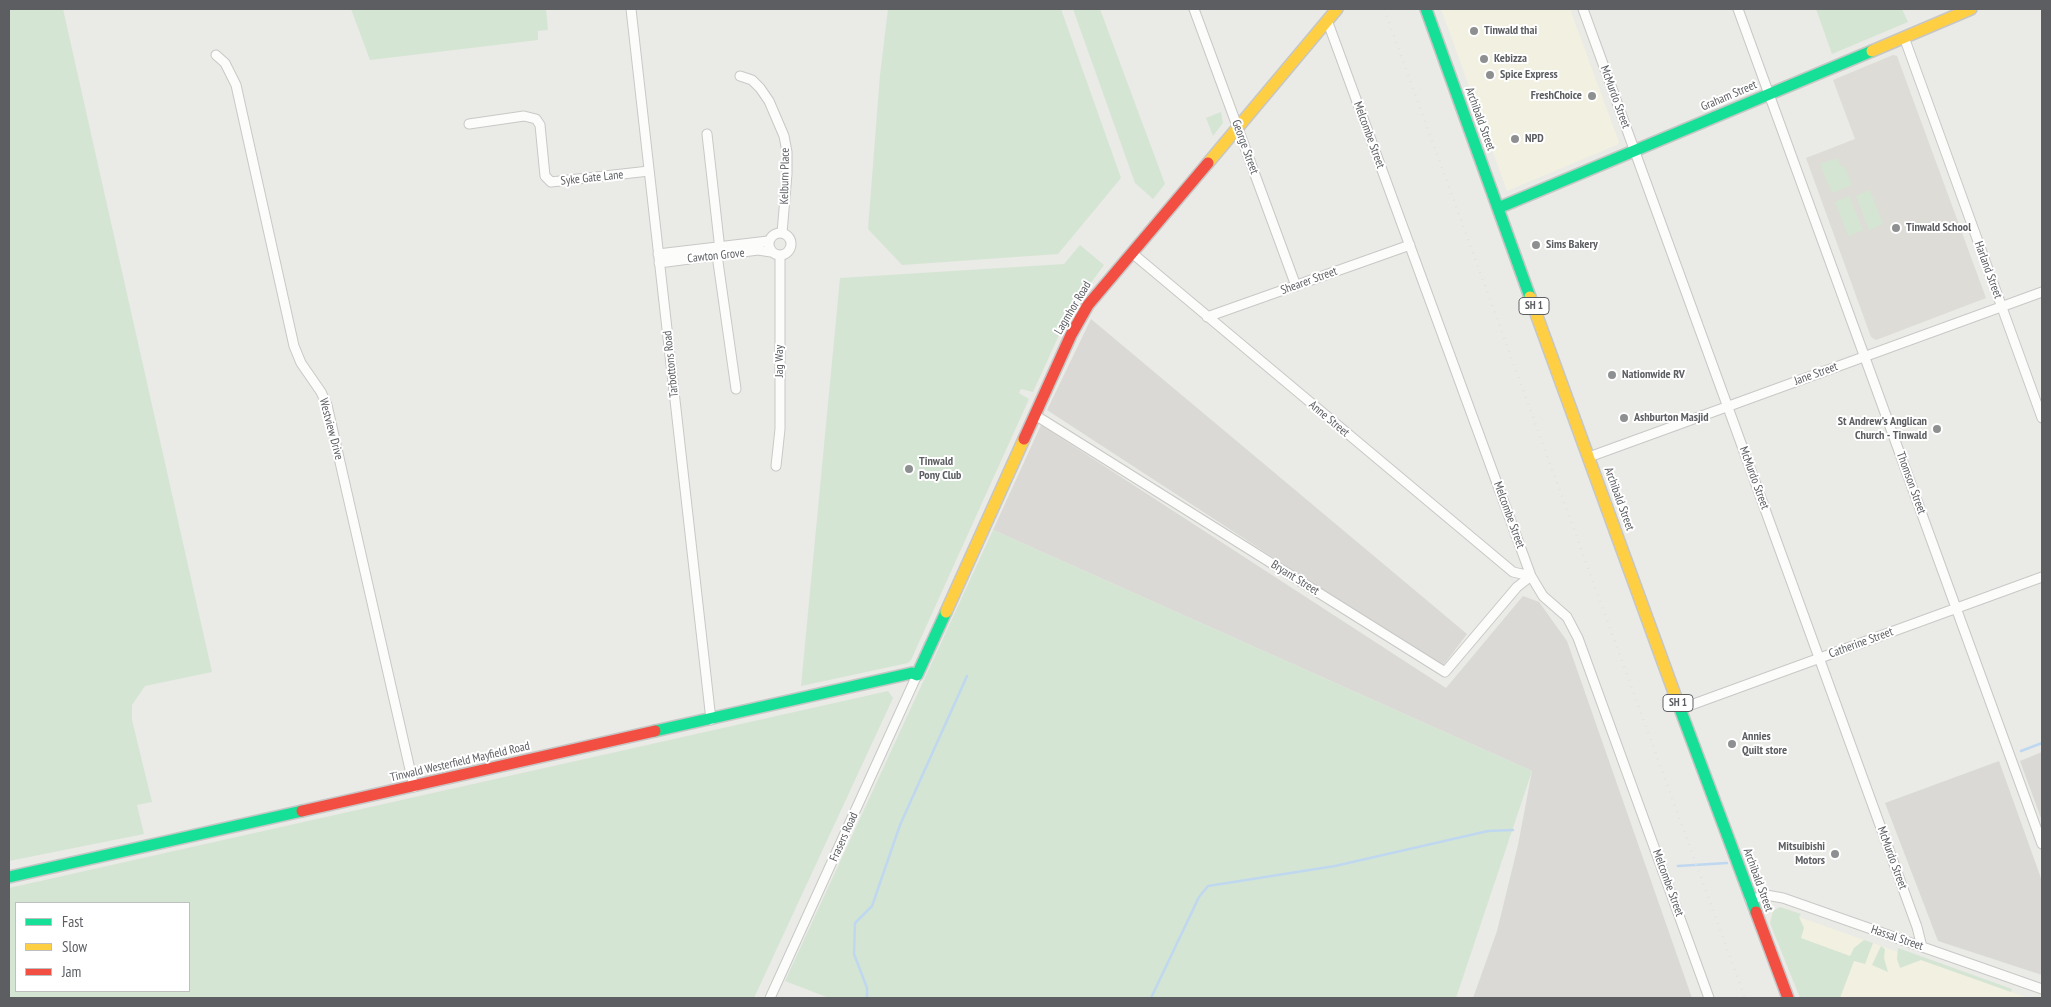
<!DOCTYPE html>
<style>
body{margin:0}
#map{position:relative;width:2051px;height:1007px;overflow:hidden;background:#eaeae6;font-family:"PT Sans Narrow",sans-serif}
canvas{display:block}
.frame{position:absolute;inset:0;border:10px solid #5c5e62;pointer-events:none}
.legend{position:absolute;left:15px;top:902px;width:175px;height:90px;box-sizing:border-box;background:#fff;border:1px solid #bebfc0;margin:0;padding:6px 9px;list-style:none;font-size:15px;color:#5c5e62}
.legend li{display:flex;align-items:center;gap:10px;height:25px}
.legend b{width:25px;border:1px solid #bebfc0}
</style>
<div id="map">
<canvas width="2051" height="1007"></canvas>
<div class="frame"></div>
<ul class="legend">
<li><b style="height:6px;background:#16e098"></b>Fast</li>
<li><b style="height:6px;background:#ffcf43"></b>Slow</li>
<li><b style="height:6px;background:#f24e42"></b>Jam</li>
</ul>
</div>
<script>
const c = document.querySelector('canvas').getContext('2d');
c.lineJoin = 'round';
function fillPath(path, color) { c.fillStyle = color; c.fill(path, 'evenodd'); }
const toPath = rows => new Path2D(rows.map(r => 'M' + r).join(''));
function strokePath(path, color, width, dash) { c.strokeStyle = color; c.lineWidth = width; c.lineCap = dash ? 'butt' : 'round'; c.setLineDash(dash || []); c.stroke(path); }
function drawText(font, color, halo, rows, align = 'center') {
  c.font = font + ' "PT Sans Narrow",sans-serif'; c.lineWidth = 4; c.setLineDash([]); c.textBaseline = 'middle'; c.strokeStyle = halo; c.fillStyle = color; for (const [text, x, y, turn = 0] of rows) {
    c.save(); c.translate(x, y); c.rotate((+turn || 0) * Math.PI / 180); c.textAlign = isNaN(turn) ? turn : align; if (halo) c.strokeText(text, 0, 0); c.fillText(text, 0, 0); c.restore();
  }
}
fillPath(toPath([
 [1441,9,1570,9,1619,142,1617,145,1507,191],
 [1799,917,1873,943,2029,998,1802,998]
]), '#f2f0e0');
fillPath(toPath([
 [1091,319,1467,634,1446,662,1441,667,1047,410],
 [1041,425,1446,688,1523,596,1539,602,1567,641,1692,998,1473,998,1497,931,1518,845,1532,771,993,530],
 [2042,752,2042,821,2020,761],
 [1999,761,2042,881,2042,975,1938,941,1885,803]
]), '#dad9d6');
fillPath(toPath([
 [1893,55,1897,56,1986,298,1876,340,1871,337,1806,158,1855,139,1833,80]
]), '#dddcd6');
fillPath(toPath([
 [9,9,63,9,212,672,145,686,132,705,132,720,152,802,137,805,144,834,9,861],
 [351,9,546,9,548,30,538,31,538,40,370,60],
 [888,9,1061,9,1121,178,1058,254,902,265,868,229,880,75],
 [1073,9,1100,9,1165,184,1153,199,1135,183],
 [1816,9,1902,9,1908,22,1832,54],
 [1221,112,1223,123,1213,136,1206,118],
 [1837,158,1841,167,1844,166,1852,185,1832,193,1820,164],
 [1870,190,1883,224,1869,230,1856,196],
 [1849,196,1863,230,1848,236,1835,202],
 [1080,245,1104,265,1070,311,1033,392,1021,389,1019,393,1029,399,911,660,908,663,801,686,840,278,1064,264],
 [993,530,1532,771,1456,998,829,998,785,981],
 [888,691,893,698,754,998,9,998,9,888],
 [16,903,189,903,189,991,16,991],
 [1780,907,1801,914,1799,917,1804,928,1801,938,1850,956,1854,948,1864,940,1873,943,1865,964,1854,961,1840,998,1800,998,1770,923,1773,911],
 [1881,946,1885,949,1884,958,1888,972,1872,965],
 [1898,948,2012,989,2011,992,1921,960,1900,968,1897,959]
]), '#d5e5d3');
strokePath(toPath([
 [2021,751,2042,743],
 [1678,866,1727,863],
 [867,998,867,988,854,954,855,923,872,906,900,825,967,676],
 [1151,998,1199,897,1208,886,1335,866,1488,831,1513,830]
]), '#bfd8f0', 2.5);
const street = toPath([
 [631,9,711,720],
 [1194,9,1296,286],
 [1583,9,1917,927,1922,947],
 [1738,9,2042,844],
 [1327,20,1531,576,1543,596,1567,617,1578,638,1709,998],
 [1904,37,2042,418],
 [216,55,225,63,236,85,294,346,301,363,321,392,327,405,414,787],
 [740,76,752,80,760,88,769,101,784,136,787,152,787,174,782,233],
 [469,124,524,116,536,119,540,125,545,176,551,182,649,171],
 [707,134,719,241,718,262,736,389],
 '769 244a11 11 0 1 1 22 0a11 11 0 1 1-22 0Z',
 [1132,253,1513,572,1531,576],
 [658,254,768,241],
 [659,263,758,250,771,252],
 [1207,317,1410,245],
 [1035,415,1445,672,1517,587,1531,576],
 [1589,457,2042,292],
 [776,466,780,429,780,256],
 [1680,709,2042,577],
 [1750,900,1766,895,1783,898,2042,989],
 [770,998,917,675]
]);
const fast = toPath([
 [1426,9,1530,297],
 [1498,208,1872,51],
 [1679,706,1756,912],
 [655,731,912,673,917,675,946,612],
 [9,877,302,811]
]);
const slow = toPath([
 [1872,51,1971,9],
 [1208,163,1337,9],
 [1530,297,1679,706],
 [946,612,1024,439]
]);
const jam = toPath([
 [1024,439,1071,335,1088,305,1208,163],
 [302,811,655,731],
 [1756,912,1788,998]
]);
strokePath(street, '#c8c8c7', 11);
strokePath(fast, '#c6c6c6', 14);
strokePath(slow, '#c6c6c6', 14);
strokePath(jam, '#c6c6c6', 14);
strokePath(street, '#fcfcfb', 9);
strokePath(fast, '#16e098', 11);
strokePath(slow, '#ffcf43', 11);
strokePath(jam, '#f24e42', 11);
strokePath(toPath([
 [1384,9,1745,998]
]), '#e2e2e2', 2.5, [1, 6]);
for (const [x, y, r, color] of [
 [1474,31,5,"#8e8f90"],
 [1484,59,5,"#8e8f90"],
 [1490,75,5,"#8e8f90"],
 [1592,96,5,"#8e8f90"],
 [1515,139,5,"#8e8f90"],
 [1896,228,5,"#8e8f90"],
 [1536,245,5,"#8e8f90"],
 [1612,375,5,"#8e8f90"],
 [1624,418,5,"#8e8f90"],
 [1937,429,5,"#8e8f90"],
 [909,469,5,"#8e8f90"],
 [1732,744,5,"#8e8f90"],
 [1835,854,5,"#8e8f90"]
]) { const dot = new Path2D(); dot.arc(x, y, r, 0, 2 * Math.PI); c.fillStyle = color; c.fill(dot); strokePath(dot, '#fff', 2); }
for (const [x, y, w] of [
 [1534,306,30],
 [1678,703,30]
]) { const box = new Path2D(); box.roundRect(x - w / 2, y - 8.5, w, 17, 4); c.fillStyle = '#fff'; c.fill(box); strokePath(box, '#5c5e62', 1); }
drawText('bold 11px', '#5c5e62', null, [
 ["SH 1",1534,306],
 ["SH 1",1678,703]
]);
drawText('bold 12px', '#5c5e62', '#fff', [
 ["Tinwald thai",1484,31],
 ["Kebizza",1494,59],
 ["Spice Express",1500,75],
 ["FreshChoice",1582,96,"right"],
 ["NPD",1525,139],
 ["Tinwald School",1906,228],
 ["Sims Bakery",1546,245],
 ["Nationwide RV",1622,375],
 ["Ashburton Masjid",1634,418],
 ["St Andrew's Anglican",1927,422,"right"],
 ["Church - Tinwald",1927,436,"right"],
 ["Tinwald",919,462],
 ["Pony Club",919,476],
 ["Annies",1742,737],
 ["Quilt store",1742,751],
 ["Mitsuibishi",1825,847,"right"],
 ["Motors",1825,861,"right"]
], 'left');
drawText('12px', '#5c5e62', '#fff', [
 ["Graham Street",1729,96,-23],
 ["McMurdo Street",1615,97,70],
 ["Archibald Street",1480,119,70],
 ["Melcombe Street",1369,135,70],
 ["George Street",1245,147,70],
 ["Kelburn Place",785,176,-89],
 ["Syke Gate Lane",592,178,-6],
 ["Cawton Grove",716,256,-6],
 ["Harland Street",1988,270,70],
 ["Shearer Street",1309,281,-20],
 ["Lagmhor Road",1073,308,-59],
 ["Jag Way",780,361,-90],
 ["Tarbottons Road",671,364,-96],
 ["Jane Street",1816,374,-20],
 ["Anne Street",1329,419,40],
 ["Westview Drive",331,429,75],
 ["McMurdo Street",1754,478,70],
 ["Thomson Street",1911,483,70],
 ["Archibald Street",1619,499,70],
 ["Melcombe Street",1509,515,70],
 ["Bryant Street",1295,578,32],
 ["Catherine Street",1861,643,-20],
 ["Tinwald Westerfield Mayfield Road",460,762,-13],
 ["Frasers Road",844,837,-66],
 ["McMurdo Street",1892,858,70],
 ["Archibald Street",1758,880,70],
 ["Melcombe Street",1668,883,70],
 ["Hassal Street",1897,938,19]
]);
</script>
